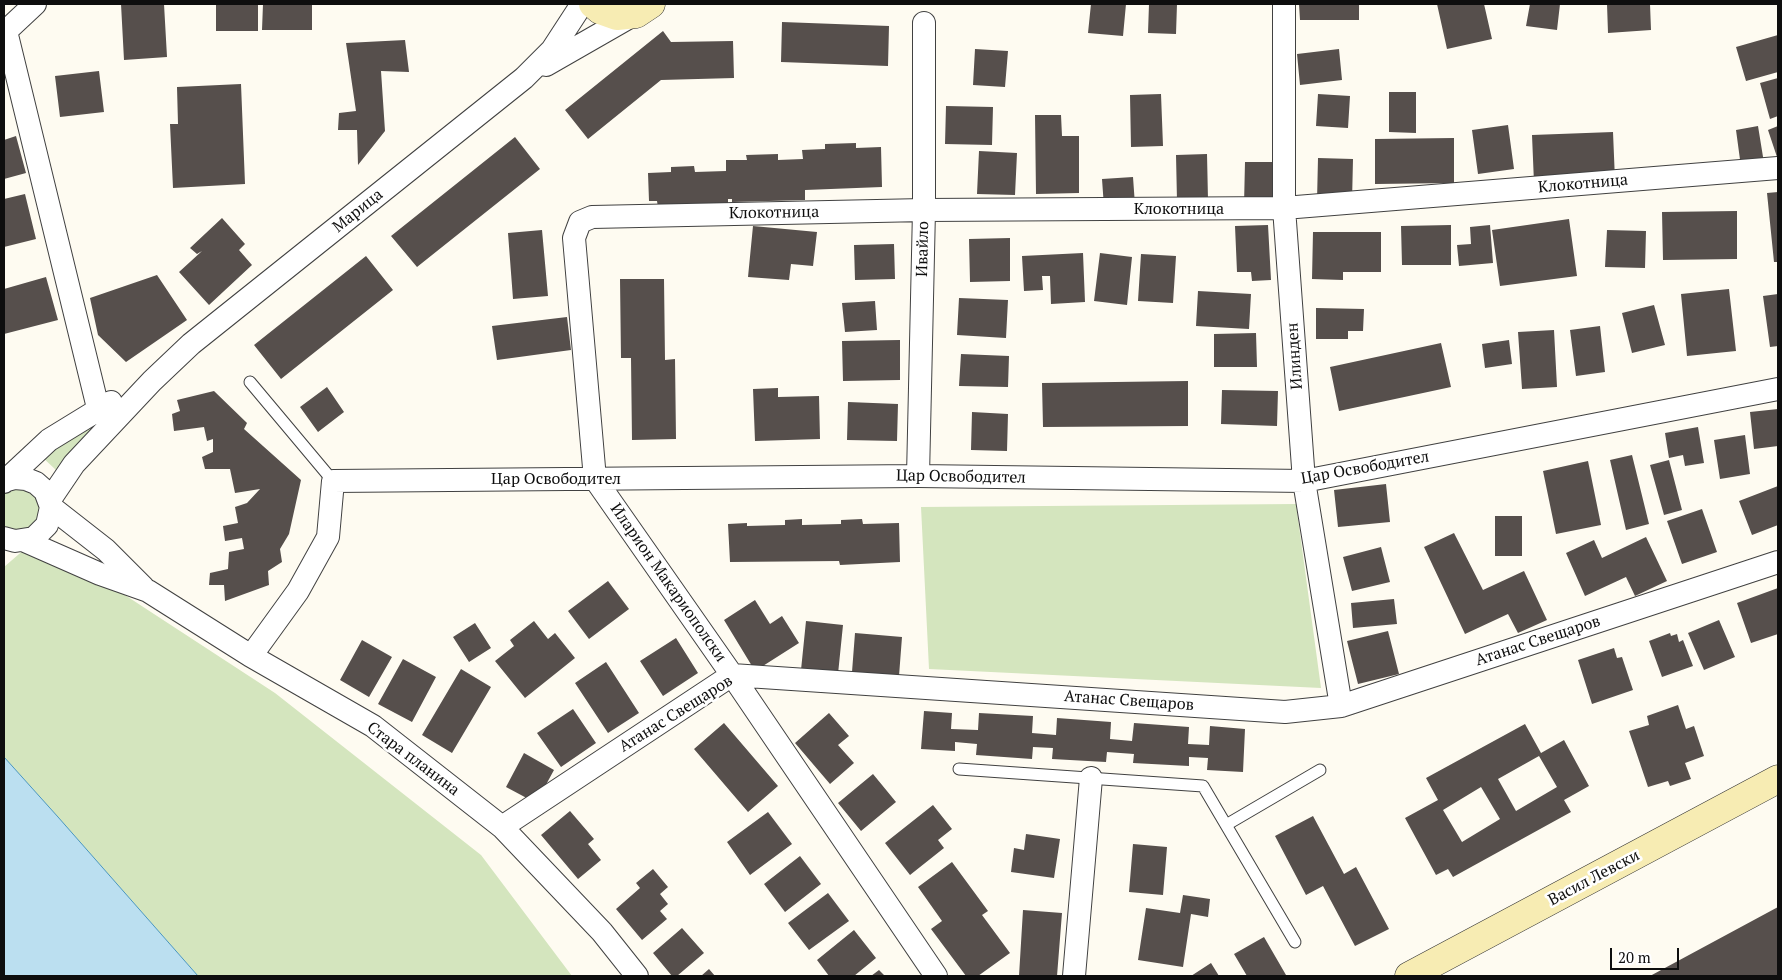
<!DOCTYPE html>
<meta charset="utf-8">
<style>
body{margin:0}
#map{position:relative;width:1782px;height:980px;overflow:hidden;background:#fefbf1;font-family:"PT Serif",serif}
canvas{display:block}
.frame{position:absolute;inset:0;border:5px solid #0e0e0e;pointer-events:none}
.scale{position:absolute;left:1610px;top:948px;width:69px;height:22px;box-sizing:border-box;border:2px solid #0e0e0e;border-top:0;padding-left:6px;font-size:15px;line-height:18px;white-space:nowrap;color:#0e0e0e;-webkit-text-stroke:4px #fff;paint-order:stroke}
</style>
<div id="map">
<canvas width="1782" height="980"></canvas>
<div class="frame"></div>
<div class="scale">20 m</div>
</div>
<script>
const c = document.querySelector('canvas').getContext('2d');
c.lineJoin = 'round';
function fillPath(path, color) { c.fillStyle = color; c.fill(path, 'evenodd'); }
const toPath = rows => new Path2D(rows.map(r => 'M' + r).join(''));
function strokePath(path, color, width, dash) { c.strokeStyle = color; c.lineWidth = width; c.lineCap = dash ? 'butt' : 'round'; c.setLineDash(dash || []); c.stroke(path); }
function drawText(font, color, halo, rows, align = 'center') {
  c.font = font + ' "PT Serif",serif'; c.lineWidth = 5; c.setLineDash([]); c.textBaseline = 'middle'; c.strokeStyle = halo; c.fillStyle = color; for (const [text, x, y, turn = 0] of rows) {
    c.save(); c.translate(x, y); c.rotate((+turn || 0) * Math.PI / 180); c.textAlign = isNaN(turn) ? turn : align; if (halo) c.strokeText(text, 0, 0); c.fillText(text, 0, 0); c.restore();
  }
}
fillPath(toPath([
 [102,416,57,471,40,455],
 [17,486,37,496,40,510,34,524,21,531,4,526,4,491],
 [1296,504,1321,688,929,669,921,507],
 [26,548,82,567,275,693,481,855,572,976,198,976,4,757,4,567]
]), '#d4e5be');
const water = toPath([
 [4,757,58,817,198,976,4,976,4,757]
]);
fillPath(water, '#bbdff0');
strokePath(water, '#4996c0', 1);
fillPath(toPath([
 [121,4,164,4,167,57,124,60],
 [216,4,258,4,258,31,216,31],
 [263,4,312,4,312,30,262,30],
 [1091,4,1126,4,1123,36,1088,33],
 [1149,4,1177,4,1176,34,1148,33],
 [1299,4,1359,4,1359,20,1300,20],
 [1437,4,1484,4,1492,39,1447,49],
 [1530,4,1560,4,1557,30,1526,26],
 [1607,4,1650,4,1651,30,1608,33],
 [782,22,889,26,888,66,781,62],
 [663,31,671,42,733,41,734,78,661,80,588,139,565,110],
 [1778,35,1778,72,1746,81,1736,47],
 [405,40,409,72,381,71,385,131,358,165,357,130,338,130,339,113,356,111,346,43],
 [975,49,1008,51,1005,87,973,85],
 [1339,49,1342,80,1300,85,1297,54],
 [99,71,104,112,60,117,55,76],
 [1778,78,1778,116,1770,119,1760,83],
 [241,84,245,184,173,188,170,124,178,124,177,87],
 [1389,92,1416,92,1416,133,1389,132],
 [1161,94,1163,146,1131,147,1130,95],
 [1318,94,1350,96,1348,128,1316,126],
 [946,106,993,107,992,145,945,144],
 [1035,115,1061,115,1062,136,1079,136,1079,193,1036,194],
 [1508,125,1514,169,1478,174,1472,130],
 [1758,126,1764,163,1741,167,1736,130],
 [1778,126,1778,160,1768,130],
 [1613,132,1615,180,1534,183,1532,135],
 [16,136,26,173,4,179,4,140],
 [515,137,540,169,417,267,391,236],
 [1454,138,1454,183,1375,184,1375,139],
 [856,143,856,148,881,147,882,187,805,190,805,200,732,202,732,199,728,199,728,208,658,207,657,201,649,201,648,173,671,172,671,167,694,166,695,172,726,171,726,160,747,160,746,155,778,154,778,160,803,159,802,150,825,149,825,144],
 [979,151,1017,153,1015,195,977,194],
 [1207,154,1208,200,1177,201,1176,155],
 [1318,158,1353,159,1352,202,1317,201],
 [1245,162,1275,162,1275,206,1244,205],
 [1133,177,1135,205,1104,207,1102,179],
 [1778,192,1778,262,1774,262,1767,193],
 [25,194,36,239,4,247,4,199],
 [1737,211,1737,259,1663,260,1662,212],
 [222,218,245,244,239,250,252,265,209,305,179,272,202,251,197,254,190,248],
 [1569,219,1577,276,1500,286,1492,230],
 [1268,225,1271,280,1252,281,1251,272,1237,272,1235,226],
 [1451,225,1451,265,1402,265,1401,226],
 [1490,225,1493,263,1459,266,1457,245,1471,244,1470,227],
 [753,226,817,232,813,266,791,264,789,280,748,277],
 [542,230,548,296,513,299,508,233],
 [1607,230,1646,231,1645,268,1605,267],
 [1313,232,1381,232,1381,272,1343,272,1343,280,1312,279],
 [1010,238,1010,281,970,282,969,239],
 [894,244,895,279,855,280,854,245],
 [1083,253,1085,302,1051,304,1050,276,1042,276,1043,290,1024,291,1022,256],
 [1100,253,1132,257,1127,305,1094,301],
 [1141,254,1176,256,1173,303,1138,301],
 [366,256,393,290,281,379,254,345],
 [157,275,187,320,126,362,98,335,90,298],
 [46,277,58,320,4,334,4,289],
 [620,279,664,279,665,360,675,359,676,439,632,440,631,358,621,358],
 [1729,289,1736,351,1687,356,1681,294],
 [1198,291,1251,294,1249,329,1196,326],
 [1778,294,1778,346,1770,347,1763,296],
 [959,298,1008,300,1006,338,957,335],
 [875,301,877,330,845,332,842,303],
 [1654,305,1665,345,1632,353,1622,313],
 [1316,308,1364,309,1363,331,1348,331,1348,339,1316,339],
 [567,317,571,350,497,360,492,326],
 [1600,326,1605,372,1576,376,1570,330],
 [1554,330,1557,387,1522,389,1518,332],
 [1256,333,1257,367,1214,367,1214,334],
 [900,340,900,380,843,381,842,341],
 [1509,340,1512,364,1485,368,1482,344],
 [1441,343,1451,387,1339,411,1330,367],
 [961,354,1009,356,1008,387,959,386],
 [1188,381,1188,426,1043,427,1042,383],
 [327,387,344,412,318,432,300,407],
 [778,388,778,397,819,396,820,439,755,441,753,389],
 [1222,390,1278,391,1277,426,1221,424],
 [214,391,247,423,244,429,301,480,289,534,280,549,282,562,268,571,269,585,225,601,224,585,209,585,210,573,228,569,229,552,244,549,242,538,225,541,223,526,238,523,235,507,247,503,260,489,235,493,230,469,205,469,202,457,213,452,213,439,207,441,204,427,174,431,172,414,180,411,177,400],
 [848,402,898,404,897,441,847,440],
 [1778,409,1778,446,1754,449,1750,412],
 [972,412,1008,414,1007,451,971,450],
 [1698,427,1704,463,1685,466,1683,455,1669,458,1665,433],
 [1745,435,1750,474,1720,479,1714,440],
 [1632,455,1649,524,1626,530,1610,460],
 [1669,460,1682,510,1664,515,1650,465],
 [1588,461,1601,525,1556,534,1543,471],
 [1386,484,1390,522,1338,527,1334,490],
 [1778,486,1778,525,1752,535,1739,501],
 [1702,509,1717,552,1682,564,1667,521],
 [1495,516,1522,516,1522,556,1495,556],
 [802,519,802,525,841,524,841,520,862,519,863,524,899,523,900,562,840,565,839,561,730,562,728,524,747,523,747,526,785,525,785,520],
 [1454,533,1483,590,1524,571,1547,620,1518,633,1508,614,1465,634,1424,547],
 [1646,537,1667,581,1635,596,1626,577,1585,596,1566,553,1594,540,1602,558],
 [1381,547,1390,582,1352,591,1343,557],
 [608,581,629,609,589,639,568,611],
 [1778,588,1778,634,1751,643,1737,603],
 [1394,599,1397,624,1353,628,1351,603],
 [755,600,770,624,782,616,799,643,755,671,724,620],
 [1719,620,1735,657,1704,670,1688,633],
 [534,621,548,639,555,633,575,658,525,698,495,661,514,646,510,640],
 [806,621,843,625,838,674,801,670],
 [475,623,491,648,469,662,453,637],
 [1388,631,1399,674,1358,684,1347,641],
 [855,633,902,637,899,676,852,672],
 [1670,633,1671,636,1677,634,1679,642,1683,640,1693,666,1662,677,1649,641],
 [676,638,698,673,663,696,640,661],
 [362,640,392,657,369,697,340,680],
 [1614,648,1617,658,1622,657,1633,690,1592,704,1578,660],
 [403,659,436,677,412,722,378,704],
 [606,662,639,713,608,733,575,683],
 [461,669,491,687,452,753,422,735],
 [1678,705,1686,729,1694,726,1704,756,1685,763,1691,779,1670,786,1668,781,1648,787,1629,731,1649,725,1647,716],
 [573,709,596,743,561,767,537,733],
 [924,711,952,713,951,729,978,730,979,713,1033,716,1032,733,1056,735,1057,718,1111,722,1110,739,1132,741,1134,723,1189,727,1188,744,1209,745,1210,726,1245,729,1243,772,1207,770,1208,758,1189,757,1189,766,1133,763,1134,754,1107,752,1106,762,1052,759,1053,748,1033,747,1032,759,976,755,977,744,955,742,955,751,921,749],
 [829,713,849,736,838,745,854,763,830,784,795,743],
 [724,723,778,786,748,812,694,749],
 [1525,724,1541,753,1564,740,1589,786,1564,800,1571,812,1453,877,1448,869,1436,875,1405,818,1438,800,1426,778],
 [1539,756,1557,787,1516,811,1498,779],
 [1481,787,1500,819,1462,842,1443,810],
 [524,753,554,770,536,803,506,787],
 [873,774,896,802,861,831,838,803],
 [933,805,952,829,938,840,944,848,910,875,885,843],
 [570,811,594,839,588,844,601,860,578,879,541,835],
 [768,812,792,844,750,875,727,842],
 [1313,816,1344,874,1356,867,1389,929,1355,946,1323,886,1306,895,1275,836],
 [1026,834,1060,839,1054,878,1011,872,1014,848,1024,850],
 [1133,844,1167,847,1163,895,1129,892],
 [800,856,821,884,785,912,764,884],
 [952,862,988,911,982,915,1010,953,978,976,966,976,931,929,942,921,918,887],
 [653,869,668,887,660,894,668,904,660,911,667,919,642,940,616,909,640,888,636,883],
 [828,893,849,921,809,950,788,923],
 [1183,895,1210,899,1208,917,1191,914,1183,967,1138,960,1146,908,1180,913],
 [1778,907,1778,976,1650,976],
 [1023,910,1062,913,1057,976,1019,976],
 [682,928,704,953,677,976,672,976,653,953],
 [854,930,876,958,854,976,829,976,817,960],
 [1264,937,1286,975,1284,976,1247,976,1234,954],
 [1211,963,1219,976,1191,976],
 [709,969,715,976,701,976],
 [879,970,885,976,871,976]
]), '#564f4c');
const service = toPath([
 [250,382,333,481],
 [959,769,1203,786,1295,942],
 [1226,825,1320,770]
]);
const minor = toPath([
 [1284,4,1284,208,1304,481,1341,706],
 [6,31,98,408],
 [4,33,35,4],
 [546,65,635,14],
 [918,476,924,210,924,23],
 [4,482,49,440,111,402],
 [49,501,74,464,152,381,191,344,524,78,552,50,582,4],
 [51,507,106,550,143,587],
 [4,538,15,541,34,538,47,525,51,507,45,491,36,483,26,479,15,478,4,481],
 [25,541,100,574,148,591,251,656,373,726,502,827,602,932,637,976],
 [251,656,298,591,328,537,333,481,918,476,1304,481,1778,389],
 [502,827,732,675,1285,712,1341,706,1778,562],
 [936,976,732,675,595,479,574,238,580,222,592,217,924,210,1284,208,1778,168],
 [1074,976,1091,778]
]);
const secondary = toPath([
 [593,4,600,10,617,16,636,14,651,4],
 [1409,976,1778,779]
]);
strokePath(service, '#414141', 13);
strokePath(minor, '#414141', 24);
strokePath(secondary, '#303030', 29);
strokePath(service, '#fff', 11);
strokePath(minor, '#fff', 22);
strokePath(secondary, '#f7ecb3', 28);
drawText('16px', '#0e0e0e', '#fff', [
 ["Клокотница",1583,184,-5],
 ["Клокотница",1179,209],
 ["Марица",358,211,-39],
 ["Клокотница",774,213,-1],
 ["Ивайло",923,249,-89],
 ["Илинден",1295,356,-94],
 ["Цар Освободител",1365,468,-10],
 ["Цар Освободител",961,477,1],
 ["Цар Освободител",556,479],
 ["Иларион Макариополски",668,583,55],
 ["Атанас Свещаров",1538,641,-18],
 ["Атанас Свещаров",1129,701,4],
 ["Атанас Свещаров",676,714,-32],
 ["Стара планина",413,759,37],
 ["Васил Левски",1594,878,-28]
]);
</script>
